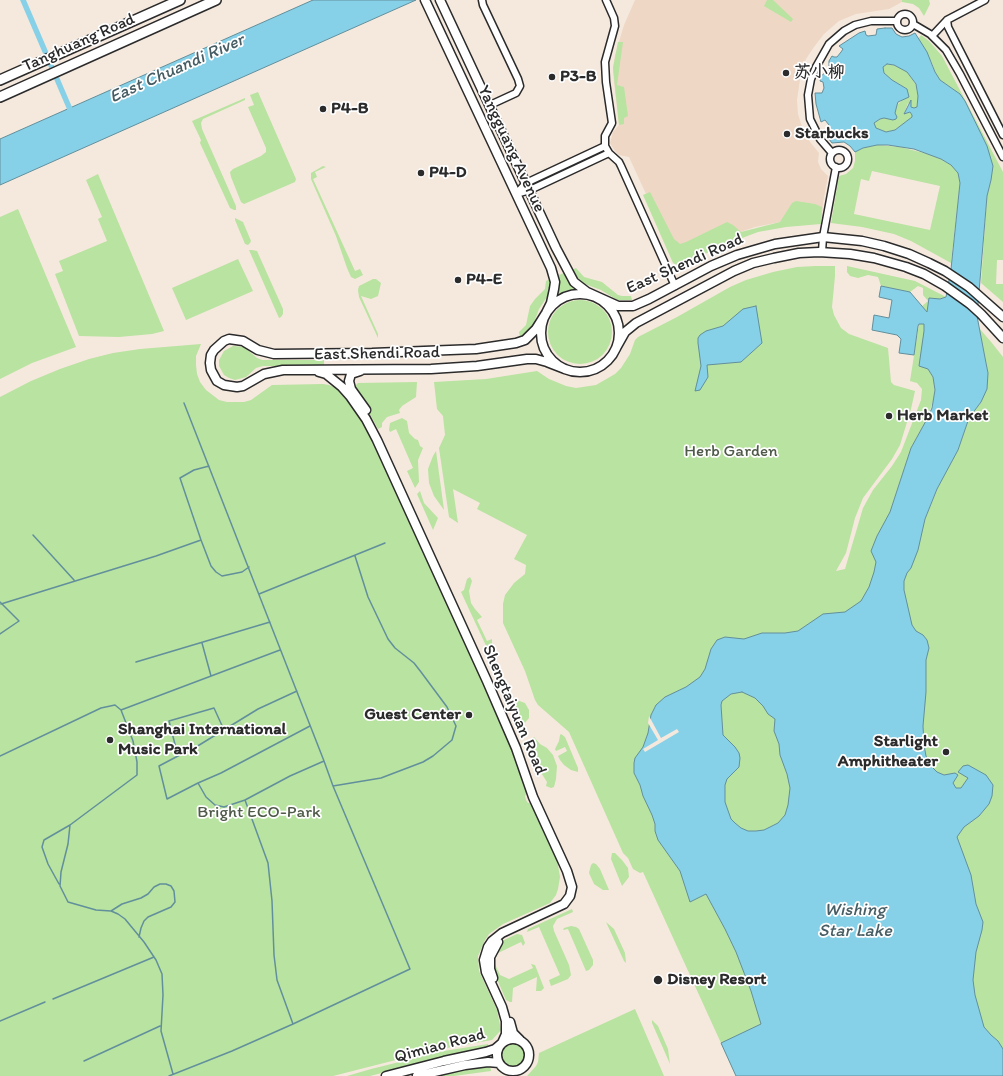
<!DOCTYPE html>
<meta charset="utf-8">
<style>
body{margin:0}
canvas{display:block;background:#f5e8dd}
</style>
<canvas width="1003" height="1076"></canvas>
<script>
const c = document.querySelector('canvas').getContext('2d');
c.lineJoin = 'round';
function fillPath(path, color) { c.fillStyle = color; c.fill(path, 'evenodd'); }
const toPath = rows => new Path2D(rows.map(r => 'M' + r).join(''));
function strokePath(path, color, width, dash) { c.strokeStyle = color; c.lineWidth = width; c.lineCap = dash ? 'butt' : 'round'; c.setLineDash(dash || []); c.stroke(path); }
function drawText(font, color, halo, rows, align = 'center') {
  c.font = font + ' Itim,"LXGW WenKai TC",sans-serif'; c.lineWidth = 3.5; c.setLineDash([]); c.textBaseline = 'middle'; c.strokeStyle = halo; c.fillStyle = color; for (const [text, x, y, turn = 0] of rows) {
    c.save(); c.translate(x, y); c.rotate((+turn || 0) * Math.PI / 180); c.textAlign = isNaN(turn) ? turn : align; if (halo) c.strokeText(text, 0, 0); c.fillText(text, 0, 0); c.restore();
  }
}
fillPath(toPath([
 [635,0,902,0,902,2,889,9,856,14,839,21,824,34,814,47,806,59,801,73,797,100,798,114,802,127,807,138,819,153,818,162,821,169,828,176,823,203,822,218,780,222,755,227,723,238,682,260,646,194,629,157,619,155,615,151,610,143,613,132,619,125,614,82,613,68,615,55,624,25]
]), '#eed8c5');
fillPath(toPath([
 [767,0,773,0,793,19,791,22,764,6],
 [902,0,929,0,930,4,924,16,919,8,913,4,902,2],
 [921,35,929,41,942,56,1003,172,1003,260,997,260,996,284,1003,284,1003,302,981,283,987,196,991,180,953,89,940,80,935,72,932,63,918,39],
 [618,42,623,42,617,85,624,87,628,116,624,118,624,124,619,125,613,68],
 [887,64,894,65,907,72,916,85,918,96,917,107,914,109,908,103,904,114,910,112,912,115,912,117,895,130,886,132,875,128,874,123,880,119,884,118,893,120,897,105,902,100,907,89,892,80,884,73,883,67],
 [258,92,296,179,295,182,244,204,241,202,231,177,230,172,233,169,261,156,266,152,266,148,248,107,254,105,250,95],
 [245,98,245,100,203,119,201,123,202,129,236,206,236,210,234,210,230,208,200,143,201,140,192,121],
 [877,145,900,147,928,154,941,159,955,168,958,173,960,183,951,263,911,241,894,234,862,227,831,223,839,176,846,174,853,168,855,161,855,152,863,148],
 [872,171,940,186,930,230,854,214,861,179,869,181],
 [323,166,326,167,315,172,317,177,313,179,355,271,360,269,363,275,355,279,351,277,347,268,336,236,311,179,311,173],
 [98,174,164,331,152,334,119,337,79,336,55,274,63,271,59,261,107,241,98,219,102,217,86,180],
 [650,192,674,239,680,244,686,242,727,222,733,225,741,232,780,222,792,203,796,201,815,204,822,207,821,224,786,227,758,232,718,247,681,267,673,263,643,195],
 [18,209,76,347,32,363,0,379,0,217],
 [235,218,243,222,251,241,250,243,248,245,245,244,235,220],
 [252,250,257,251,283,309,283,314,281,317,279,318,249,250],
 [238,259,253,291,186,320,172,288],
 [816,266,835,266,835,276,832,307,834,315,841,328,849,334,888,348,891,382,894,385,915,391,911,409,900,445,892,459,863,498,855,518,846,553,836,571,845,569,863,508,873,490,892,466,901,452,921,400,922,389,917,383,910,381,919,324,924,324,924,367,928,369,933,377,935,390,934,398,927,419,911,448,892,506,925,519,941,480,958,450,969,418,981,402,988,373,979,328,992,343,1003,357,1003,1076,736,1076,643,872,640,873,633,869,628,858,623,853,569,732,538,705,535,700,525,671,503,623,503,604,505,595,514,583,525,574,526,565,514,559,527,535,477,509,480,503,453,489,458,523,449,517,439,448,445,435,443,416,437,409,434,382,486,379,537,371,549,379,566,386,576,388,596,385,615,374,621,368,630,354,635,340,638,337,677,317,730,287,746,280,773,272,797,267],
 [847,266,915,281,946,297,940,299,935,299,927,312,922,306,928,301,923,295,923,288,918,286,910,292,881,286,878,277,868,275,858,278,850,276,847,272],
 [576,268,584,277,602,282,618,295,622,296,631,296,632,300,617,300,601,290,582,283,572,270],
 [564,273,567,281,576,289,566,291,558,294,560,284,559,275],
 [373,279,376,279,381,283,378,296,371,299,361,296,378,334,378,338,359,297,358,290,359,286],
 [550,279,549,294,539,309,533,325,528,331,520,337,519,332,526,325,530,306,535,299,545,289,546,281],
 '548 332a32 32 0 1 1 64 0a32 32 0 1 1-64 0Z',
 [201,344,196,356,196,365,197,374,200,382,206,390,219,400,227,402,244,402,251,400,272,385,323,384,329,385,339,389,363,420,508,736,528,791,525,796,526,800,528,803,532,803,536,811,557,859,560,877,558,889,556,895,550,903,503,924,489,934,485,940,478,956,479,971,497,1010,501,1030,492,1040,435,1050,333,1076,0,1076,0,397,31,381,60,369,89,359,113,353,140,349],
 [233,346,244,347,257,358,262,360,324,360,324,366,263,366,256,368,246,377,235,380,229,378,224,375,219,366,219,360,224,351],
 [417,382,416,397,402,406,399,410,400,413,387,417,382,423,382,427,378,429,367,409,353,388,358,383],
 [402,418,407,421,409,433,415,439,418,440,420,446,423,448,418,460,419,482,415,488,407,471,413,468,396,429,390,432,389,430,390,423],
 [436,451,444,510,434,496,429,483,428,469,433,456],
 [420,491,424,503,438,518,433,530,417,494],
 [470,577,472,581,469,591,471,603,475,609,482,617,477,620,487,641,492,639,492,647,491,649,488,650,461,592,464,590,467,579],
 [514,699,525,703,529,710,529,718,523,725,520,723,511,704],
 [561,734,565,737,578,768,578,772,571,770,564,765,560,760,558,756,567,751,565,747,556,751,555,749,559,741,560,735],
 [534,737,540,744,547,748,553,755,557,766,556,779,554,787,551,788,546,786,547,782,540,771,541,768,538,766,536,759,534,754,535,751,531,750,532,748,529,746,529,743],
 [612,853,615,853,622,860,628,868,629,877,622,886,611,859],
 [593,863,596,864,600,869,609,890,603,890,594,884,589,873,591,865],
 [572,909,573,912,557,919,553,926,554,931,569,965,571,975,568,979,551,986,549,980,560,975,539,927,527,932,528,929],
 [606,922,614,929,625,953,626,963,624,961],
 [571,926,576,927,579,929,593,960,593,965,589,970,586,971,568,929,563,930,564,928],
 [517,934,522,935,525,943,523,946,521,942,498,953,494,962,500,975,509,979,533,968,531,964,535,965,544,988,541,991,536,991,537,977,513,988,512,1002,510,1002,506,1000,494,972,492,960,499,945,504,940],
 [635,1009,664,1076,527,1076,536,1066,538,1062,539,1053],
 [652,1020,658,1026,668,1049,670,1064,652,1023],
 '501 1054a12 12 0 1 1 24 0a12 12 0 1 1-24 0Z',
 [488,1044,489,1050,448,1056,370,1076,347,1076,371,1069,444,1051],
 [490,1065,491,1071,454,1076,430,1076,460,1069]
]), '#b9e3a0');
const water = toPath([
 [313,0,416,0,0,185,0,139,313,0],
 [885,28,892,28,896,34,902,37,909,36,915,33,927,52,935,72,940,80,960,94,965,101,987,146,993,166,991,180,987,196,977,316,986,363,988,373,987,389,981,402,969,418,958,450,937,489,925,519,918,550,911,568,907,573,904,581,904,590,912,625,916,631,923,635,927,640,929,648,926,660,926,692,923,726,924,745,926,756,931,766,937,772,944,775,955,773,958,775,953,783,956,788,961,788,968,778,958,772,963,766,968,765,986,775,993,785,992,796,989,804,979,816,964,827,957,837,971,875,976,904,983,922,982,930,976,952,973,980,975,995,984,1027,991,1035,998,1041,1003,1049,1003,1076,736,1076,721,1043,761,1024,751,991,736,952,725,929,706,894,690,902,680,871,658,840,655,831,655,824,652,815,643,796,640,785,634,773,634,763,635,758,643,747,648,733,651,715,656,705,665,697,686,687,700,677,705,669,711,649,717,640,725,637,744,639,762,633,785,633,798,631,823,614,845,612,861,601,869,587,874,572,876,562,871,551,877,536,890,512,911,448,927,419,932,408,935,390,933,377,928,369,919,366,924,331,924,324,919,324,918,326,914,355,899,353,901,339,897,335,872,330,874,315,889,318,892,300,879,297,881,286,910,292,927,312,929,298,940,299,946,297,951,269,960,183,958,173,951,165,941,159,914,149,888,145,877,145,863,148,855,152,850,146,844,142,832,143,825,134,830,131,829,125,825,120,821,122,816,104,815,93,822,93,824,88,823,82,820,81,822,75,829,70,829,61,832,56,834,57,837,57,841,52,843,49,839,46,859,33,865,31,866,35,868,36,876,35,877,29,885,28],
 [887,64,894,65,907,72,916,84,918,96,917,107,914,108,911,107,911,100,904,114,910,112,912,115,912,117,895,130,886,132,876,128,874,123,880,119,884,118,893,120,896,119,897,117,895,113,897,105,898,102,909,97,907,89,892,80,884,73,883,67,887,64],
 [742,692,755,698,763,706,768,714,775,719,774,731,779,744,780,755,787,774,790,788,788,805,785,815,778,823,764,830,756,831,748,831,741,828,735,823,731,819,725,802,725,785,727,779,739,767,740,758,739,753,735,747,723,735,721,705,722,701,731,694,742,692],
 [756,306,762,343,741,362,707,365,708,377,700,390,695,391,701,366,698,343,698,338,700,335,706,331,723,326,743,309,756,306]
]);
fillPath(water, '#87d1e8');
strokePath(water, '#628f9c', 1);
fillPath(toPath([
 [649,716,661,738,677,729,679,732,645,752,643,749,658,740,648,723]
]), '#f5e8dd');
strokePath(toPath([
 [184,403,324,761,333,786,410,969,293,1024],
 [209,466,194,470,180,478,201,540,211,566,216,572,222,576,242,572,249,567],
 [33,535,74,580],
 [259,594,385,543],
 [0,602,19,621,0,634],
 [1,604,156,556,201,540],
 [202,643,211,676],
 [136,662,270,622],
 [121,710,280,650],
 [0,756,101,708,115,705,121,710,133,741,137,762,137,775,70,825,68,844,61,872,60,886,68,902,96,910,111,911,118,914,125,919,144,942,156,960,162,974,163,995,161,1031,173,1074],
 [178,756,196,747,258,709,297,691],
 [198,783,221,773,310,726],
 [333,786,381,778,423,762,433,756,452,740,456,726,447,707,421,672,414,663,395,648,388,639,368,597,355,556],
 [245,800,290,776,324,761],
 [59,884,48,864,42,847,44,840,70,825],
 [111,911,122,904,141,898,148,894,154,887,160,884,166,884,171,886,174,891,175,902,171,907,148,917,144,921,141,928,139,937],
 [53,999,154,957],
 [0,1021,45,1002],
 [84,1061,160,1026],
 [169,1076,232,1051,293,1024,277,980,274,955,272,901,268,863,245,800,224,807,215,805,206,797,198,783,167,799,159,766,178,756,169,721,214,708,224,730]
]), '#628f9c', 1.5);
strokePath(toPath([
 [23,0,72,114]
]), '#87d1e8', 5.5);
const minor = toPath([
 [482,0,483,5,518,79,520,86,516,93,490,105],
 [606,0,614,18,615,26,605,62,606,82,612,123,605,136,605,146,609,153,619,162,621,166,675,286],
 '897 22a8 8 0 1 1 16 0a8 8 0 1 1-16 0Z',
 [947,20,948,27,1003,135],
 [913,24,930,34,946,50,960,74,1003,157],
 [932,36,947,20,985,0],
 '830 159a9 9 0 1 1 18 0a9 9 0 1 1-18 0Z',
 [832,153,820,139,810,119,808,95,811,79,816,67,829,44,844,31,855,25,871,21,897,21],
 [516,194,526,183,605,146],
 [516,194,530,190,609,153],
 [822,252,823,237,836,167]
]);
const tertiary = toPath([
 [425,0,551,268,555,282,554,289,551,303,546,313,536,329,525,340,516,343,476,349,372,353,274,354,258,350,243,341,229,339,224,341,214,350,211,355,210,363,211,370,217,381,224,385,237,387,243,386,264,374,283,370,431,369,477,366,527,359,536,359,547,362,565,369],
 [440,0,556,248,574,282,587,292,618,306,633,306,649,299,711,266,737,255,775,244,823,237,862,241,884,246,909,254,929,263,945,271,969,287,1003,317],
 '541 333a39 39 0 1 1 78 0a39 39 0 1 1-78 0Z',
 [616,348,625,332,636,323,734,271,753,263,774,258,799,253,819,252,850,254,874,258,906,267,924,274,945,286,970,304,981,314,1003,338],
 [360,371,351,374,349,381,351,389,366,410],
 [319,372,326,374,342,387,350,396,366,419,377,440,487,681,516,748,533,797,567,871,572,887,570,896,564,904,502,933,492,941,488,947,484,960,486,972,502,1007,506,1021,506,1034,502,1043,495,1049,486,1052,444,1061,386,1076],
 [493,978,490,969,490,957,498,942],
 [510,1022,513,1033,520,1040],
 '497 1055a16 16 0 1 1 32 0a16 16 0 1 1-32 0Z',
 [417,1076,465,1065,488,1062,499,1063]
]);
const secondary = toPath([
 [0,80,180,0],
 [0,97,216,0]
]);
strokePath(minor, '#2b2b2b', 9);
strokePath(tertiary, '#2b2b2b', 11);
strokePath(secondary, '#2b2b2b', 12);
strokePath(minor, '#fff', 6);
strokePath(tertiary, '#fff', 8);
strokePath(secondary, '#fff', 9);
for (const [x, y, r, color] of [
 [786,73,4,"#2b2b2b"],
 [552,77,4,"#2b2b2b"],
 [323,109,4,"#2b2b2b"],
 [787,134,4,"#2b2b2b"],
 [421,173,4,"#2b2b2b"],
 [458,280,4,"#2b2b2b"],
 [889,416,4,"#2b2b2b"],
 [469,715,4,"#2b2b2b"],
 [110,740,4,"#2b2b2b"],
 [946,752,4,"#2b2b2b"],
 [658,980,5,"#2b2b2b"]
]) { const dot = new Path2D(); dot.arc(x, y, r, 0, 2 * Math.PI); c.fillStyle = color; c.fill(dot); strokePath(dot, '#fff', 1.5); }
drawText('17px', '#2b2b2b', '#fff', [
 ["Tanghuang Road",79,43,-24],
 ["Yangguang Avenue",511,149,65],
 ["East Shendi Road",685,264,-24],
 ["East Shendi Road",377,354,-1],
 ["Shengtaiyuan Road",514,710,67],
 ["Qimiao Road",440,1046,-15]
]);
drawText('bold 17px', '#2b2b2b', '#fff', [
 ["苏小柳",794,73],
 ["P3-B",560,77],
 ["P4-B",331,109],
 ["Starbucks",795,134],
 ["P4-D",429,173],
 ["P4-E",466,280],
 ["Herb Market",897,416],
 ["Guest Center",461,715,"right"],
 ["Shanghai International",118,730],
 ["Music Park",118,750],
 ["Starlight",938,742,"right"],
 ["Amphitheater",938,762,"right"],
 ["Disney Resort",667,980]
], 'left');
drawText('17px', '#4e5948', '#fff', [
 ["Herb Garden",731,452],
 ["Bright ECO-Park",259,813]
]);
drawText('italic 18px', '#475d64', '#fff', [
 ["East Chuandi River",177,69,-24],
 ["Wishing",855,910],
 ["Star Lake",855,931]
]);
</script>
